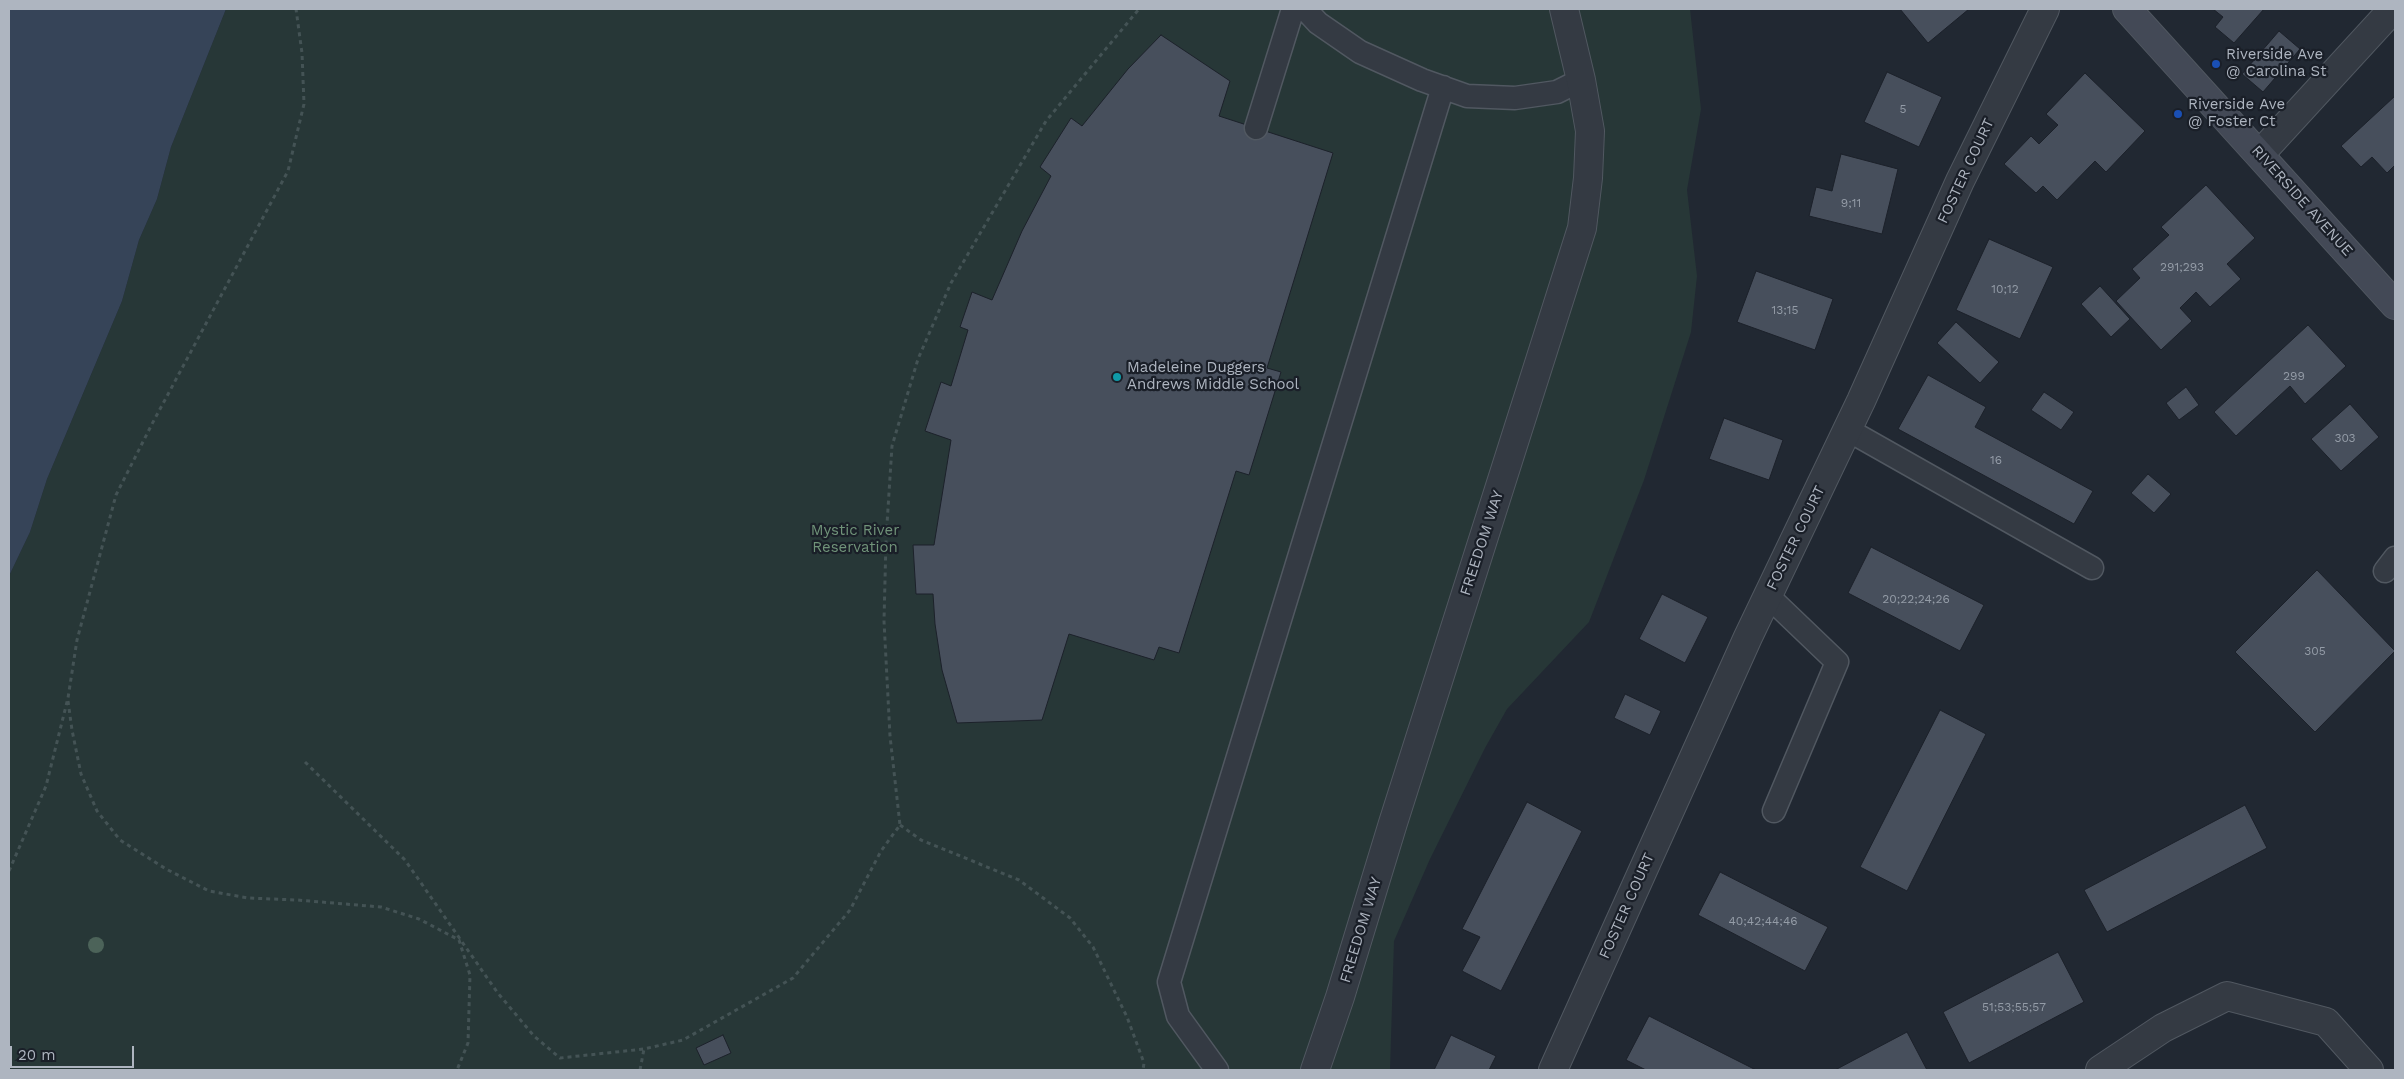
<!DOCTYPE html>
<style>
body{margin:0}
#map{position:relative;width:2404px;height:1079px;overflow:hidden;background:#212832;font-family:"Work Sans",sans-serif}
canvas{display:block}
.frame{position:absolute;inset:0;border:10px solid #aeb5c0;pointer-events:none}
.scale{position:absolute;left:10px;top:1046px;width:124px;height:22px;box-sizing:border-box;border:2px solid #aeb5c0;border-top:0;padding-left:6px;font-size:15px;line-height:18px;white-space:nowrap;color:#aeb5c0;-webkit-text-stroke:4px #1a1f28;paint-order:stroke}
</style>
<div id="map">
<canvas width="2404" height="1079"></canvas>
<div class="frame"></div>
<div class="scale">20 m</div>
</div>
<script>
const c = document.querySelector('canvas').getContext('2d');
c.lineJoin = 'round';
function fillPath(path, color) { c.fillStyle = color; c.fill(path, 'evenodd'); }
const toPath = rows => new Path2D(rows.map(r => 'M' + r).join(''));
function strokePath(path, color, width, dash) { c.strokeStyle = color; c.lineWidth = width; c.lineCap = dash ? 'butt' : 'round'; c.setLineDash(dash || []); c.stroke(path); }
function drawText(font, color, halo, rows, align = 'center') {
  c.font = font + ' "Work Sans",sans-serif'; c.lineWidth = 4.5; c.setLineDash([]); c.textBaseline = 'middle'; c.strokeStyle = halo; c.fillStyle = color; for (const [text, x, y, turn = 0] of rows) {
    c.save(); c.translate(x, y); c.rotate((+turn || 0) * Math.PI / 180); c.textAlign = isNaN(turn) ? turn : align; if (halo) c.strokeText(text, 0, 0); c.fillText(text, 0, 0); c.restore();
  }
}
fillPath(toPath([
 [226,9,1690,9,1701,109,1687,190,1697,276,1691,332,1644,480,1589,622,1507,709,1485,748,1430,859,1394,941,1390,1070,9,1070,9,576,30,532,47,479,122,301,139,240,157,199,171,147]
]), '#273737');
fillPath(toPath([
 [9,9,226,9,171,147,157,199,139,240,122,301,47,479,30,532,9,576]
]), '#364458');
const building = toPath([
 [1900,9,1969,9,1928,43,1900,9],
 [2213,9,2264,9,2234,43,2215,27,2223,17,2213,9],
 [2279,31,2300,49,2263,92,2242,74,2279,31],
 [1161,35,1230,81,1219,116,1333,153,1267,368,1281,372,1249,475,1236,471,1179,653,1159,647,1154,660,1069,634,1042,720,957,723,942,670,935,624,933,594,916,594,913,545,934,545,951,440,925,431,941,382,951,386,968,330,960,327,972,292,992,300,1022,231,1051,176,1040,167,1071,118,1082,126,1128,69,1161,35],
 [1887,72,1942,97,1919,147,1864,122,1887,72],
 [2085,73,2145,131,2106,172,2095,161,2057,200,2043,186,2036,193,2004,164,2031,136,2039,144,2058,125,2046,114,2085,73],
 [2395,96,2395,165,2387,173,2372,157,2361,167,2341,146,2395,96],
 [1841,154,1898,169,1882,234,1809,216,1816,187,1832,191,1841,154],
 [2206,185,2255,238,2227,264,2241,279,2210,307,2196,292,2180,308,2192,321,2161,350,2116,301,2140,278,2132,269,2169,235,2161,227,2206,185],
 [1989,239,2053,267,2020,339,1956,310,1989,239],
 [1756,271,1833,299,1815,350,1737,322,1756,271],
 [2100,286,2130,319,2111,337,2081,304,2100,286],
 [1956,322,1999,362,1980,383,1937,343,1956,322],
 [2308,325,2346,366,2305,404,2290,386,2236,436,2214,412,2308,325],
 [1928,375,1986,407,1975,427,2093,491,2074,524,1898,429,1928,375],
 [2186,387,2199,405,2179,420,2166,403,2186,387],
 [2044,392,2074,412,2061,430,2031,410,2044,392],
 [2350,404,2379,437,2341,471,2311,439,2350,404],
 [1724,418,1783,440,1769,480,1709,459,1724,418],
 [2148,474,2171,494,2154,513,2131,493,2148,474],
 [1871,547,1984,605,1960,651,1848,593,1871,547],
 [2317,570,2395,651,2315,732,2235,652,2317,570],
 [1662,594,1708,617,1685,663,1639,639,1662,594],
 [1625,694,1661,711,1650,735,1614,718,1625,694],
 [1940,710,1986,734,1907,891,1860,867,1940,710],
 [1527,802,1582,831,1501,991,1462,971,1480,937,1462,929,1527,802],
 [2245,805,2267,848,2107,932,2084,890,2245,805],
 [1720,872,1828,927,1805,971,1698,915,1720,872],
 [2058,952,2084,1002,1969,1063,1943,1012,2058,952],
 [1649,1016,1756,1070,1646,1070,1626,1060,1649,1016],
 [1907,1032,1927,1070,1835,1070,1907,1032],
 [723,1035,731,1053,704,1065,696,1048,723,1035],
 [1451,1035,1496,1056,1489,1070,1434,1070,1451,1035]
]);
fillPath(building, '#474f5c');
strokePath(building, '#1c212a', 1);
const service = toPath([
 [1305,9,1318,23,1360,52,1422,80,1467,96,1515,98,1557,92,1581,80],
 [1256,128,1293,9],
 [1848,430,2092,568],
 [2385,571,2395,558],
 [1768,596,1837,662,1774,811],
 [1217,1070,1178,1016,1169,982,1443,87]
]);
const minor = toPath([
 [2260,154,2393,9],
 [1315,1070,1340,997,1393,823,1582,228,1588,178,1590,131,1581,80,1564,9],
 [1553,1070,1748,637,1861,401,1960,181,2045,9],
 [2100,1070,2163,1028,2227,996,2326,1022,2369,1070]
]);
const secondary = toPath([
 [2127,9,2395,305]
]);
strokePath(service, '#515861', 25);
strokePath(minor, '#515861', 30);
strokePath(secondary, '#515861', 30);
strokePath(toPath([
 [68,701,72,730,81,774,97,811,120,840,166,869,209,891,248,898,297,900,381,907,419,919,459,940,470,975,468,1043,457,1070],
 [305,762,405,860,497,992,534,1036,560,1058,644,1049,683,1040,793,978,850,910,881,851,900,825,890,736,884,621,886,540,892,446,918,359,951,283,1046,121,1139,9],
 [900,825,921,840,1019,880,1070,918,1093,947,1127,1017,1144,1063,1143,1070],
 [9,871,46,786,68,698,77,640,116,495,152,424,288,171,304,104,302,53,296,9],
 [640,1070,644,1049]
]), '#445355', 3, [4, 4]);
strokePath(service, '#343a43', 22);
strokePath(minor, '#343a43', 28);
strokePath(secondary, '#434956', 28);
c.fillStyle = '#4c6359';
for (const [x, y] of [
 [96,945]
]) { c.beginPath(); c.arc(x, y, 8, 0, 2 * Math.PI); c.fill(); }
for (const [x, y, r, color] of [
 [2216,64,5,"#1a4fb4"],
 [2178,114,5,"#1a4fb4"],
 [1117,377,5,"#0f9aa8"]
]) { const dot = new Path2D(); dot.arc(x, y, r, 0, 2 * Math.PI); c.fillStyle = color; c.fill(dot); strokePath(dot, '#1a1f28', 2); }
drawText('12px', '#949ca7', null, [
 ["5",1903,109],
 ["9;11",1851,203],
 ["291;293",2182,267],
 ["10;12",2005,289],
 ["13;15",1785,310],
 ["299",2294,376],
 ["303",2345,438],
 ["16",1996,460],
 ["20;22;24;26",1916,599],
 ["305",2315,651],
 ["40;42;44;46",1763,921],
 ["51;53;55;57",2014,1007]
]);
drawText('15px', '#aeb5c0', '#1a1f28', [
 ["Riverside Ave",2226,55],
 ["@ Carolina St",2226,72],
 ["Riverside Ave",2188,105],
 ["@ Foster Ct",2188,122],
 ["Madeleine Duggers",1127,368],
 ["Andrews Middle School",1127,385]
], 'left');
drawText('15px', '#aeb5c0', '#1a1f28', [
 ["FOSTER COURT",1966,171,-65],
 ["RIVERSIDE AVENUE",2302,201,48],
 ["FOSTER COURT",1796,538,-64],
 ["FREEDOM WAY",1482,543,-72],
 ["FOSTER COURT",1627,906,-66],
 ["FREEDOM WAY",1361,930,-73]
]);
drawText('15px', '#709379', '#1a1f28', [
 ["Mystic River",855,531],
 ["Reservation",855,548]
]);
</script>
